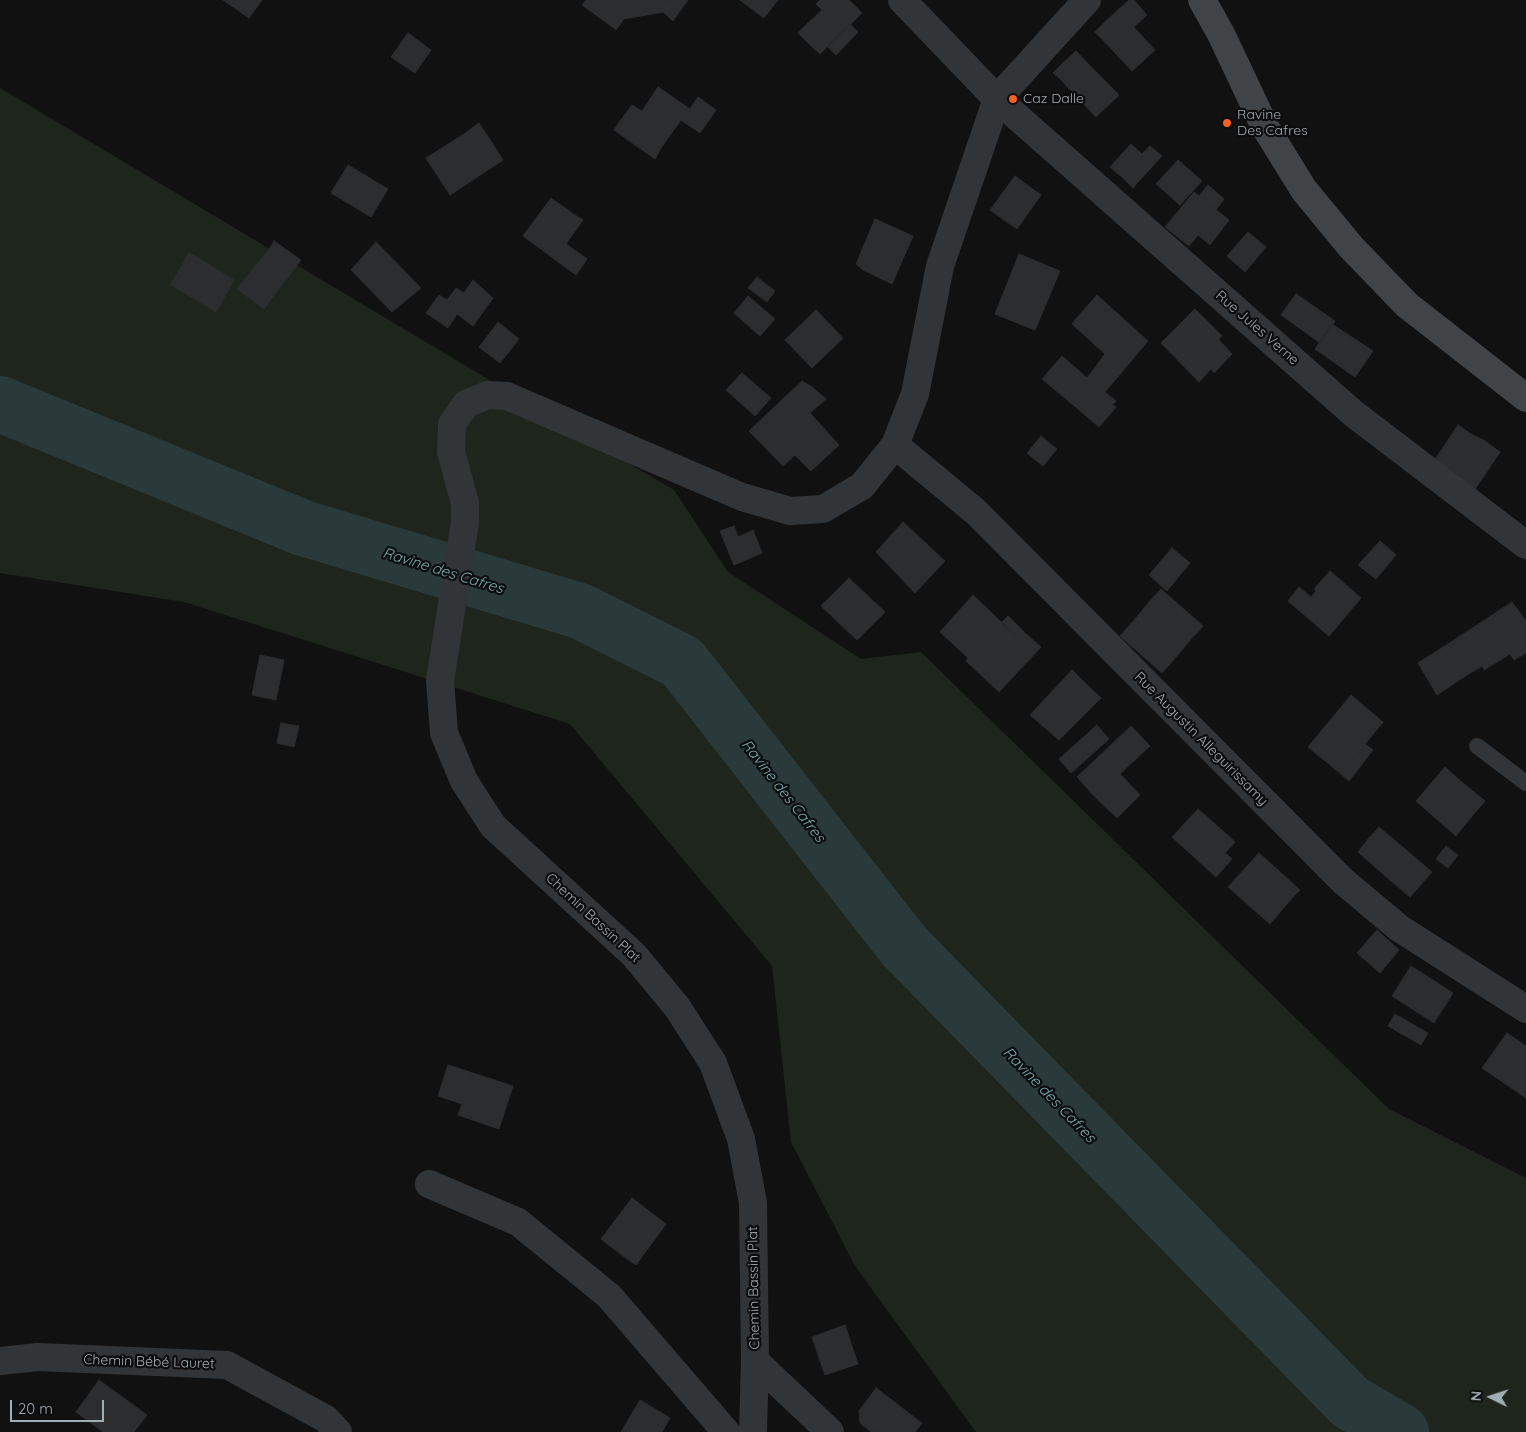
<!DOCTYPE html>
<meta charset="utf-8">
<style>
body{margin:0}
#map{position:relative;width:1526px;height:1432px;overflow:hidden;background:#111112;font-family:Quicksand,sans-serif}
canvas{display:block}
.north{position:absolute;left:1466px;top:1372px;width:50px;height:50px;-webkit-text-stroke:4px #0c0c0d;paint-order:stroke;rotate:274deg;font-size:14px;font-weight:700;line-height:20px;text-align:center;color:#a1aeb3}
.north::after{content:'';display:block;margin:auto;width:18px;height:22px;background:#a1aeb3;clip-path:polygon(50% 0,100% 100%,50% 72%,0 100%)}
.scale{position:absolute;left:10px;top:1400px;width:94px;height:22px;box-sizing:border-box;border:2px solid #a1aeb3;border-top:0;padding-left:6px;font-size:15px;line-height:18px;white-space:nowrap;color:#a1aeb3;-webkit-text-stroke:4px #0c0c0d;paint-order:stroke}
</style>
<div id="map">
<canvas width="1526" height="1432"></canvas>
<div class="north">N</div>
<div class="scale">20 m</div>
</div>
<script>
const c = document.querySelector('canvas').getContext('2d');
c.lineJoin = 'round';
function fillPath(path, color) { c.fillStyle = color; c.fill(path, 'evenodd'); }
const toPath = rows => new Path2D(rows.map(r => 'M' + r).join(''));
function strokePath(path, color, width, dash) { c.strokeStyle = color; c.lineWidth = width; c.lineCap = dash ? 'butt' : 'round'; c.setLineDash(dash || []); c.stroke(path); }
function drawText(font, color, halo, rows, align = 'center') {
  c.font = font + ' Quicksand,sans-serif'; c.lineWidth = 4.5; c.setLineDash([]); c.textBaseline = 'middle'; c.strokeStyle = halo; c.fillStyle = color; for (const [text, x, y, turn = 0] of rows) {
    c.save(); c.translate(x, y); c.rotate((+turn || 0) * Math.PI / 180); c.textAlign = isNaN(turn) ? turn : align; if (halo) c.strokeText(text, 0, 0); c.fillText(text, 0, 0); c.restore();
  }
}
fillPath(toPath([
 [0,88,674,490,728,572,861,659,921,652,1389,1109,1526,1178,1526,1432,976,1432,855,1266,791,1142,772,966,570,724,184,602,0,573]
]), '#1e251d');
strokePath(toPath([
 [0,404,303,528,580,611,682,662,904,946,1350,1402,1401,1432]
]), '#2a3a3b', 56);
const building = toPath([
 [223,0,262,0,249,18,223,0],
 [586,0,619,0,618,2,620,4,607,23,582,5,586,0],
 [619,0,665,0,680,11,673,21,663,12,624,19,616,30,607,23,620,4,618,2,619,0],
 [665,0,688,0,680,11,665,0],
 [740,0,778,0,764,18,740,0],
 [820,0,849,0,862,13,820,54,808,43,818,33,808,23,822,10,816,4,820,0],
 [1129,0,1134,0,1147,15,1134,27,1118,10,1129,0],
 [1118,10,1155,50,1132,71,1100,37,1112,26,1106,21,1118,10],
 [1106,21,1112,26,1100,37,1095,32,1106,21],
 [808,23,818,33,808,43,798,33,808,23],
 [850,24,858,32,836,55,827,46,850,24],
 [408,33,431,50,415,73,391,57,408,33],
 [1076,51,1097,73,1075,95,1059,78,1070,68,1064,62,1076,51],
 [1064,62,1070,68,1059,78,1053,73,1064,62],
 [1097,73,1119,95,1096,117,1075,95,1097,73],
 [658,87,690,109,698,97,716,110,700,133,681,120,661,148,620,121,632,105,642,111,658,87],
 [620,121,661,148,655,159,614,130,620,121],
 [479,123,494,146,475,157,461,136,479,123],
 [461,136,475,157,494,146,503,160,450,195,426,158,461,136],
 [1131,144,1142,154,1150,146,1162,156,1138,182,1127,172,1122,177,1110,167,1131,144],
 [1178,160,1202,181,1180,205,1156,184,1178,160],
 [348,165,388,189,371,217,331,193,348,165],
 [1127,172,1138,182,1133,188,1122,177,1127,172],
 [1015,176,1041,195,1017,229,990,210,1015,176],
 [1208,185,1224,199,1216,210,1199,196,1208,185],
 [1194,192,1229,220,1210,245,1198,235,1189,246,1165,227,1194,192],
 [551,198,575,215,558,238,587,259,576,275,523,236,551,198],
 [575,215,583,220,566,244,558,238,575,215],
 [875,219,913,236,892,284,863,270,856,264,875,219],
 [1248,232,1266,247,1245,272,1227,256,1248,232],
 [274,241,301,260,269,302,263,298,288,263,269,249,274,241],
 [376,242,421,288,392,312,351,270,376,242],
 [269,249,288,263,263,298,269,302,264,309,237,289,269,249],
 [189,253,195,256,173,286,170,285,189,253],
 [1019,254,1060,271,1035,330,995,314,1019,254],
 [195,256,234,280,216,312,173,286,195,256],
 [757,277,775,291,767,302,748,288,757,277],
 [473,280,493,298,473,326,457,314,448,328,426,313,439,295,447,300,456,288,464,293,473,280],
 [1296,294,1335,321,1320,343,1281,315,1296,294],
 [1097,295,1148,341,1105,392,1116,401,1112,405,1116,407,1099,427,1072,404,1113,351,1075,320,1097,295],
 [748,296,775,319,760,336,734,313,748,296],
 [1195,309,1222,336,1213,346,1198,330,1202,326,1190,314,1195,309],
 [816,310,843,338,812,368,785,340,816,310],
 [1190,314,1202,326,1198,330,1213,346,1219,340,1232,354,1214,373,1211,369,1199,382,1161,343,1190,314],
 [1075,320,1113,351,1072,404,1042,379,1062,356,1087,378,1105,354,1072,324,1075,320],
 [498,322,519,339,500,363,479,347,498,322],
 [1332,324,1373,351,1355,377,1315,349,1332,324],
 [742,373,771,398,755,416,726,390,742,373],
 [802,381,812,387,826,399,810,413,839,445,811,471,795,455,783,466,749,431,802,381],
 [1458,425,1471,434,1462,448,1475,456,1485,441,1500,452,1474,491,1460,481,1465,474,1451,465,1446,473,1432,464,1458,425],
 [1471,434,1485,441,1475,456,1462,448,1471,434],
 [1041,436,1057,449,1043,466,1027,453,1041,436],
 [1451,465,1465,474,1460,481,1446,473,1451,465],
 [903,522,945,561,915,593,876,552,903,522],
 [734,526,738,537,753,530,762,553,734,565,720,531,734,526],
 [1380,541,1396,555,1376,579,1358,565,1380,541],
 [1172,548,1190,563,1167,591,1149,575,1172,548],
 [1330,571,1361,598,1329,636,1288,601,1299,587,1311,597,1316,591,1314,589,1330,571],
 [849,578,885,612,857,640,821,606,849,578],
 [1161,589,1203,626,1192,638,1150,601,1161,589],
 [973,595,1019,639,1025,633,1041,647,999,692,966,661,968,658,940,632,973,595],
 [1150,601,1192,638,1177,656,1135,619,1150,601],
 [1512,602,1526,621,1526,653,1514,660,1510,654,1484,670,1482,666,1467,675,1448,644,1512,602],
 [1008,616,1025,633,1019,639,1001,623,1008,616],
 [1135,619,1177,656,1162,673,1120,636,1135,619],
 [1448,644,1467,675,1437,695,1418,663,1448,644],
 [260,655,284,660,276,700,252,695,260,655],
 [1072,670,1084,682,1078,689,1095,704,1059,740,1030,715,1072,670],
 [1084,682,1101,698,1095,704,1078,689,1084,682],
 [1351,695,1383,722,1341,774,1308,747,1351,695],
 [281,723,299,726,294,747,277,743,281,723],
 [1097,725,1109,739,1071,773,1059,759,1097,725],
 [1131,726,1150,746,1095,797,1077,777,1131,726],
 [1365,744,1373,750,1349,781,1341,774,1365,744],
 [1445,767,1457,778,1451,785,1473,803,1462,816,1468,821,1456,836,1416,801,1445,767],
 [1120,774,1140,795,1117,818,1095,797,1120,774],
 [1457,778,1485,801,1468,821,1462,816,1473,803,1451,785,1457,778],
 [1198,809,1223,831,1213,842,1232,859,1216,877,1172,837,1198,809],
 [1379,827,1432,872,1410,897,1384,875,1395,861,1369,838,1379,827],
 [1223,831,1235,842,1225,853,1213,842,1223,831],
 [1369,838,1395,861,1384,875,1358,852,1369,838],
 [1446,846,1458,855,1448,868,1436,859,1446,846],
 [1259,853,1278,870,1271,877,1293,897,1270,924,1228,887,1259,853],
 [1278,870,1300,890,1293,897,1271,877,1278,870],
 [1377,930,1399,950,1380,973,1357,953,1377,930],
 [1411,966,1453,993,1434,1023,1392,996,1411,966],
 [1395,1014,1428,1033,1421,1045,1388,1026,1395,1014],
 [1507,1033,1526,1046,1526,1098,1482,1068,1507,1033],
 [448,1065,473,1073,462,1104,438,1096,448,1065],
 [473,1073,513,1086,499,1129,458,1115,473,1073],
 [632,1198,658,1218,627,1259,601,1239,632,1198],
 [658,1218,666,1224,636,1265,627,1259,658,1218],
 [845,1325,858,1364,825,1375,812,1337,845,1325],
 [99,1380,147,1415,134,1432,103,1432,76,1412,99,1380],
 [876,1388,922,1423,915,1432,876,1432,883,1423,862,1407,876,1388],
 [640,1400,670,1418,662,1432,621,1432,640,1400],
 [862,1407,883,1423,876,1432,871,1432,860,1423,859,1411,862,1407]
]);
fillPath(building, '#2c2d2e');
strokePath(building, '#2b2c2e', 1);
strokePath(toPath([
 [1477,746,1526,783]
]), '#323537', 16);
strokePath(toPath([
 [902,0,997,99,1354,414,1526,545],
 [895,445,976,512,1343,881,1399,928,1526,1009],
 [429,1184,518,1222,609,1296,726,1432],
 [0,1361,38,1357,227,1365,326,1419,338,1432],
 [755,1361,830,1432],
 [753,1432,755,1361,753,1203,741,1139,713,1063,677,1007,634,955,493,826,464,781,444,733,440,681,465,522,465,503,451,452,452,424,466,404,488,395,507,396,742,497,790,511,823,509,862,486,895,445,915,394,940,266,997,99,1087,0]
]), '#323537', 28);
strokePath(toPath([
 [1202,0,1221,34,1265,127,1304,190,1351,247,1407,305,1526,398]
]), '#404447', 28);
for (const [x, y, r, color] of [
 [1013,99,5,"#f66124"],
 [1227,123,5,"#f66124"]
]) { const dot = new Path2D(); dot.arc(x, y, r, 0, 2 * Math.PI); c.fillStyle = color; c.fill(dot); strokePath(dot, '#0c0c0d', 2); }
drawText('14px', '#a1aeb3', '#0c0c0d', [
 ["Caz Dalle",1023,99],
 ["Ravine",1237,115],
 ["Des Cafres",1237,131]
], 'left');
drawText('14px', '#a1aeb3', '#0c0c0d', [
 ["Rue Jules Verne",1257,328,41],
 ["Rue Augustin Alleguirissamy",1201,739,45],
 ["Chemin Bassin Plat",593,918,43],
 ["Chemin Bassin Plat",754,1288,-91],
 ["Chemin Bébé Lauret",149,1362,2]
]);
drawText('italic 15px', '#77abb0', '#0c0c0d', [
 ["Ravine des Cafres",443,571,17],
 ["Ravine des Cafres",783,791,52],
 ["Ravine des Cafres",1049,1095,46]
]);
</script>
